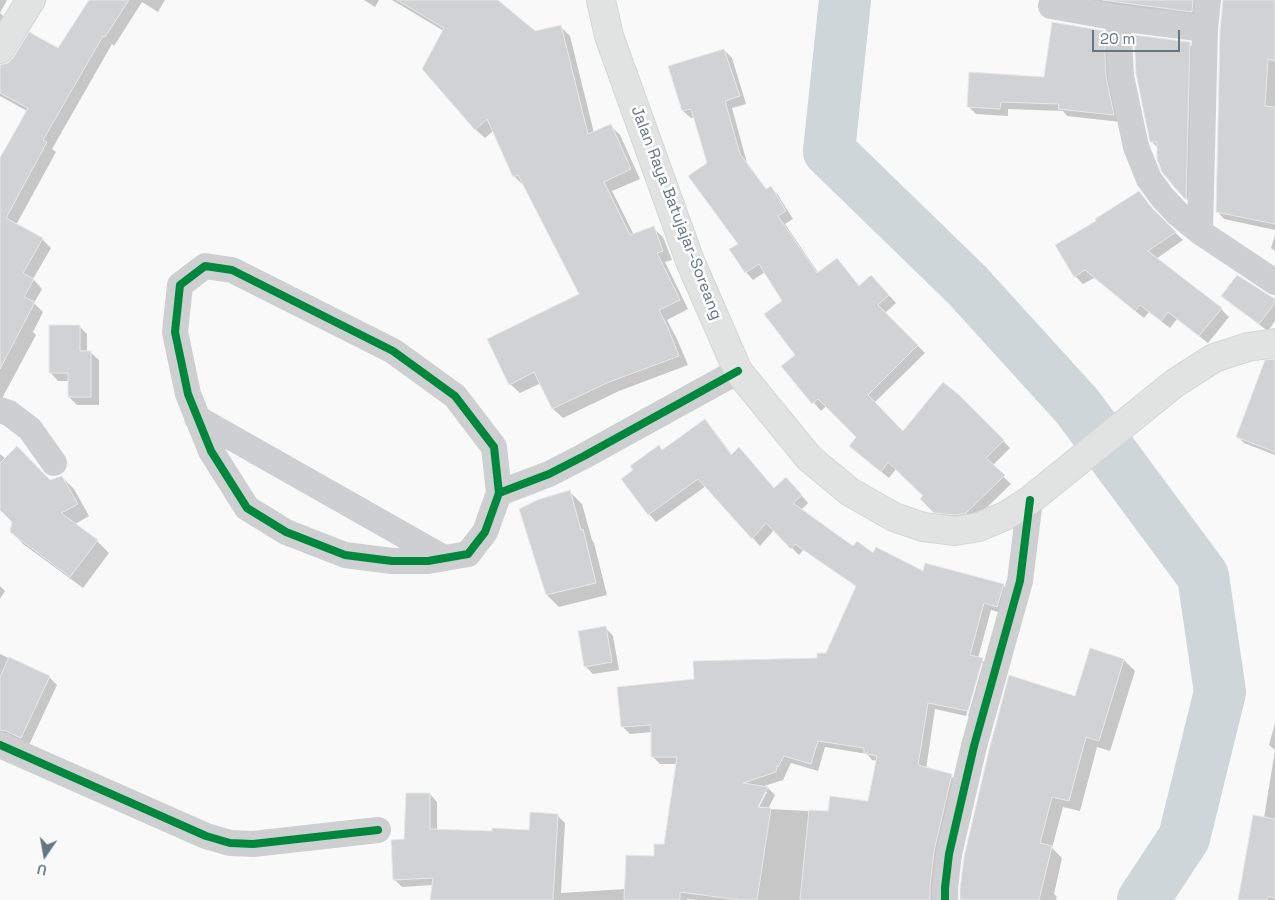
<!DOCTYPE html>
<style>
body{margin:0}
#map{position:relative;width:1275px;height:900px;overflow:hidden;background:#f9f9f9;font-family:"Space Grotesk",sans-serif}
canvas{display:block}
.north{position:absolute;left:20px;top:830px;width:50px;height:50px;-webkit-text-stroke:4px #fff;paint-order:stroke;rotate:192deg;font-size:14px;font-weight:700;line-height:20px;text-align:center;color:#657683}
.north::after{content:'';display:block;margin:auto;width:18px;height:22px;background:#657683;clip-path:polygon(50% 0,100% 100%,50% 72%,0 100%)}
.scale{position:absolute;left:1092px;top:30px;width:88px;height:22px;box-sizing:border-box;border:2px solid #657683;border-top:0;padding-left:6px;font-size:15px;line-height:18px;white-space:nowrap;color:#657683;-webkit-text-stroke:4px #fff;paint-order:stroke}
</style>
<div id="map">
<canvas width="1275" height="900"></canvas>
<div class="north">U</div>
<div class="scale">20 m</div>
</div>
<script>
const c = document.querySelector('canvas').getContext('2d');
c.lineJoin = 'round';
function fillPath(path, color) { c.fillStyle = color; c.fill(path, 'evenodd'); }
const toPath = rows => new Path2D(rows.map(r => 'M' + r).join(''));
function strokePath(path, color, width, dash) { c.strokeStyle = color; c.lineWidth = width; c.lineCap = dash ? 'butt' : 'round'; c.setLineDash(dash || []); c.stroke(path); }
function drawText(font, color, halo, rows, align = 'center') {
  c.font = font + ' "Space Grotesk",sans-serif'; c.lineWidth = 5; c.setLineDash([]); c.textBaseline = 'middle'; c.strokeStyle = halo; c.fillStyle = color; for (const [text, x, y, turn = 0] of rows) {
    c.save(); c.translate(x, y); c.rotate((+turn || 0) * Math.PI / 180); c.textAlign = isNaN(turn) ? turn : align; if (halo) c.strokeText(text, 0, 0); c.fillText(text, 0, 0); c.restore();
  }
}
fillPath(toPath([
 [0,0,7,0,0,13],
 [91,0,165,0,158,12,142,2,114,46,112,44,52,149,56,152,16,225,42,239,51,248,33,279,42,289,34,303,43,312,33,332,36,335,0,402,0,161,27,111,0,96,0,66,59,50],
 [364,0,379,0,375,7],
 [392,0,496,0,535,33,561,27,570,36,594,133,611,126,620,135,640,179,612,191,634,235,653,228,663,237,672,260,665,262,688,309,667,320,677,339,688,365,619,391,563,418,553,409,541,383,520,393,510,384,580,295,524,186,514,176,494,130,485,138,475,129,444,31],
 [1073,0,1202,0,1199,19],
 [1224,0,1275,0,1275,230,1224,219,1217,211],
 [0,13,12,24,0,43],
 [1103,32,1111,40,1121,122,1067,116,1063,111,1008,109,1008,116,976,114,968,106,1045,78],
 [1189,43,1197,52,1194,206,1176,188,1158,148,1151,141],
 [724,50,732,58,746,104,732,108,747,163,767,190,771,188,778,195,793,219,785,224,819,274,844,267,860,287,879,284,896,303,885,313,925,353,874,403,903,432,958,395,1010,448,992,466,1011,484,974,520,942,520,921,499,924,496,896,469,889,478,850,446,858,437,827,405,821,411,782,366,796,355,784,301,765,272,753,280,746,272,740,244,708,163,694,117,691,118,683,111,670,67],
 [1139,193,1147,201,1160,218,1183,240,1156,259,1221,309,1229,317,1208,343,1177,319,1170,328,1149,312,1144,318,1094,278,1083,284,1075,276,1098,221],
 [1275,235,1275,251,1271,248],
 [1223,296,1275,300,1275,321,1268,331,1231,304],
 [79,326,87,334,87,352,90,352,99,360,99,405,77,405,69,397,69,381,58,381,50,372],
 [1275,383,1275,455,1244,443,1237,436],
 [705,421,712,428,732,455,774,490,793,486,808,503,801,510,854,547,924,573,1003,585,1010,593,1005,614,991,610,978,658,982,660,989,667,975,718,968,716,983,663,980,663,966,716,935,709,926,769,951,776,959,783,937,900,698,900,687,899,687,900,431,900,433,885,402,887,394,879,405,840,430,794,437,802,437,831,493,832,530,831,557,815,565,823,561,893,626,889,665,846,678,764,660,764,652,756,652,732,630,734,623,727,618,688,695,681,818,659,827,655,857,587,803,550,799,555,774,530,760,546,706,486,656,522,649,514,663,451],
 [825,747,867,754,872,760,878,761,869,803,829,812,768,809,775,795,768,788,761,787,783,780,791,763,818,771],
 [764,792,767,792,756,813,754,812],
 [0,454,6,459,50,482,62,477,74,489,89,516,75,524,97,541,109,553,83,588,23,544,11,531,13,522,0,509],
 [570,492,582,504,592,540,594,543,607,595,559,607,547,595],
 [0,586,5,591,0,599],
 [605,627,613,636,619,670,593,674,585,666],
 [0,654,49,677,57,685,29,745,0,740],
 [1124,660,1135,671,1110,751,1097,747,1080,811,1063,807,1052,848,1062,858,1054,894,1057,897,1056,900,961,900,1076,698],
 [1275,723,1275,750,1269,745],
 [1275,750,1275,900,1238,900,1239,895,1240,895,1264,818]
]), '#0003');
strokePath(toPath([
 [845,0,829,151,967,285,1077,406,1203,576,1220,692,1184,838,1143,900]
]), '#ced6d9', 52);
const building = toPath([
 [89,0,129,0,105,37,103,36,43,140,47,142,6,218,43,238,23,273,34,279,24,297,35,302,0,369,0,158,28,108,0,93,0,65,8,63,13,58,29,32,58,48,89,0],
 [397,0,498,0,535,31,561,25,588,134,611,124,631,169,604,182,630,235,654,226,663,251,657,253,680,300,659,310,668,328,679,356,609,382,552,409,534,372,509,385,487,339,579,294,518,175,513,177,487,119,475,130,422,69,444,28,397,0],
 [1103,0,1193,0,1192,12,1103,0],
 [1223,0,1275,0,1275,61,1268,59,1265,106,1275,107,1275,224,1216,212,1220,30,1223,0],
 [1052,22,1104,31,1106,77,1114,115,1058,109,1059,104,1001,102,1000,109,967,107,969,72,1044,77,1052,22],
 [1134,35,1190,42,1186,200,1175,188,1162,172,1157,159,1157,142,1150,142,1136,74,1134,35],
 [724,49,740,96,725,101,740,154,766,189,771,186,786,211,778,216,817,273,837,258,859,286,871,275,889,295,878,305,918,345,868,395,903,431,943,382,958,394,1004,440,986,458,1005,475,966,513,955,515,934,513,920,499,923,496,888,462,881,472,849,446,856,437,818,399,812,404,781,366,795,355,764,314,782,301,759,264,745,273,729,249,738,244,688,176,707,163,691,109,682,111,668,66,724,49],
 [1139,191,1152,208,1176,232,1148,251,1222,308,1199,336,1168,312,1161,321,1140,305,1135,311,1085,270,1074,277,1055,245,1096,221,1095,219,1139,191],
 [1237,275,1267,294,1275,299,1275,303,1259,324,1221,296,1237,275],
 [49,325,80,325,80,351,91,351,91,397,68,397,68,373,49,373,49,325],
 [1275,359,1275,452,1236,437,1265,360,1275,359],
 [705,419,731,455,739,447,774,488,786,477,802,495,793,503,853,546,857,541,873,553,876,547,923,571,925,563,1004,584,997,607,984,603,970,655,983,658,968,711,928,703,918,765,952,774,934,851,930,886,930,900,800,900,809,810,828,811,830,796,868,801,877,756,864,753,864,748,818,741,811,764,784,756,778,767,777,766,776,772,743,783,768,787,758,807,771,808,757,900,740,900,680,892,680,900,624,900,626,855,654,856,654,844,664,844,677,757,651,757,651,725,621,727,617,687,694,679,693,661,817,658,817,653,826,653,856,586,795,544,791,549,766,523,752,539,698,479,648,515,621,479,633,470,630,466,659,445,662,450,705,419],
 [17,446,50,480,62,476,78,504,61,513,98,540,70,577,10,532,12,522,0,510,0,463,17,446],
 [570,490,581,530,583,529,596,583,546,595,519,509,537,500,570,490],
 [606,626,612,662,584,667,578,631,606,626],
 [1090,648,1124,659,1099,741,1086,737,1069,801,1052,797,1040,843,1052,846,1039,900,960,900,960,889,964,857,989,750,1009,675,1075,696,1090,648],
 [9,657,50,676,21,738,6,731,0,730,0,677,9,657],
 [406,793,430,793,430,829,492,831,492,828,529,830,530,812,558,814,553,900,430,900,433,878,393,880,391,840,404,839,406,793],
 [1253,815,1275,819,1275,898,1268,896,1267,900,1238,900,1253,815]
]);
fillPath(building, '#d0d2d3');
strokePath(building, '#e8e8e8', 1);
const secondary = toPath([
 [0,49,31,0]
]);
const highway = toPath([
 [601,0,609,36,690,261,738,371,809,458,850,492,894,517,923,527,955,531,979,527,1007,515,1030,500,1175,383,1214,358,1248,347,1275,343]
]);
strokePath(secondary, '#d5d6d7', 30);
strokePath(highway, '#d5d6d6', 30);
strokePath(toPath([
 [1208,0,1205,29,1200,232,1275,282],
 [1051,6,1118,18,1205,29],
 [1118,18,1121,76,1136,147,1149,179,1163,198,1179,215,1200,232],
 [0,410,9,413,30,429,54,463],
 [197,418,444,558],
 [499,493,494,447,455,396,393,351,232,270,205,266,180,285,175,332,188,394,211,451,247,508,286,532,345,555,392,561,428,561,468,554,485,532,499,493,549,474,584,456,738,371],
 [0,745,206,836,230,843,253,844,378,830],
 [945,900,945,888,949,854,974,746,1020,581,1030,500]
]), '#cecfd0', 26);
strokePath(secondary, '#e1e2e2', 28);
strokePath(highway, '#e1e2e2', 28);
strokePath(toPath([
 [499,493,494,447,455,396,393,351,232,270,205,266,180,285,175,332,188,394,211,451,247,508,286,532,345,555,392,561,428,561,468,554,485,532,499,493,549,474,584,456,738,371],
 [0,745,206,836,230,843,253,844,378,830],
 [945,900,945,888,949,854,974,746,1020,581,1030,500]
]), '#00873e', 8);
drawText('16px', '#657683', '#fff', [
 ["Jalan Raya Batujajar-Soreang",676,213,69]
]);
</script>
